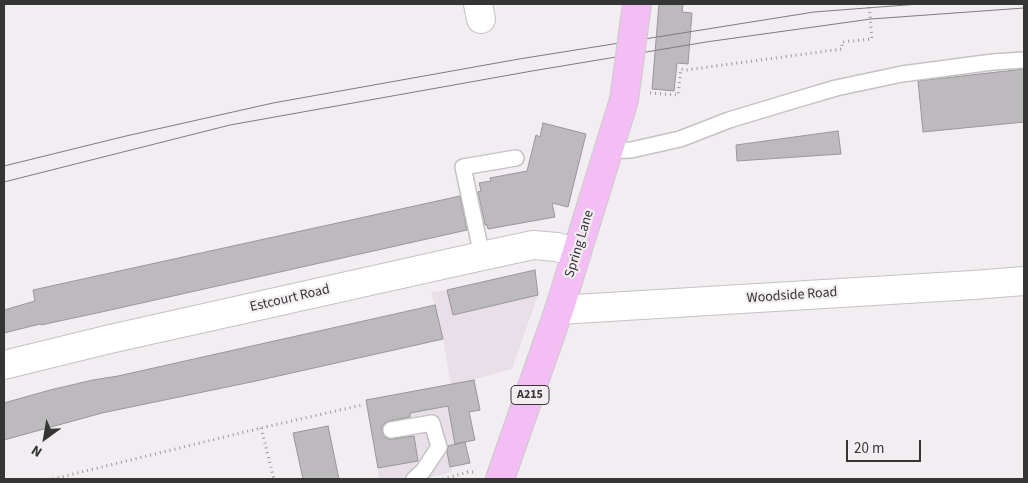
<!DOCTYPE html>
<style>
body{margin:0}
#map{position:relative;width:1028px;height:483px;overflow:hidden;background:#f1edf1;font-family:"Source Sans 3",sans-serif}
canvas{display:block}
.frame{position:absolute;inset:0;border:5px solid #363536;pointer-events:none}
.north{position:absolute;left:20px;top:413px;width:50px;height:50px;-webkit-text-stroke:4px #f1edf1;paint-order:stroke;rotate:212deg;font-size:14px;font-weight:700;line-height:20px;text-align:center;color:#363536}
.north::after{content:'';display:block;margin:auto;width:18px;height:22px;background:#363536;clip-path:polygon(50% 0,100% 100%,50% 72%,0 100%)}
.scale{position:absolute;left:846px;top:440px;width:75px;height:22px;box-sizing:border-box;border:2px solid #363536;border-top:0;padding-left:6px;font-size:15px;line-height:18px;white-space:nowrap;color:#363536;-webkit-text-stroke:4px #f1edf1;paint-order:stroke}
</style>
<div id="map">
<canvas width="1028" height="483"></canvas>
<div class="frame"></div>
<div class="north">N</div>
<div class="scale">20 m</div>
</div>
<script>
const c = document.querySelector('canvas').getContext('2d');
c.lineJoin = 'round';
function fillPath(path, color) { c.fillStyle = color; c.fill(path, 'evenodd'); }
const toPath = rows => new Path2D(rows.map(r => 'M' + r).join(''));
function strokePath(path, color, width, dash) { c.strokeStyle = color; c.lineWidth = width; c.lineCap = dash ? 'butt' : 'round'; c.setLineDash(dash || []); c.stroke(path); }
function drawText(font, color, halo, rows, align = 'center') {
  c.font = font + ' "Source Sans 3",sans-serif'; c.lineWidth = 4.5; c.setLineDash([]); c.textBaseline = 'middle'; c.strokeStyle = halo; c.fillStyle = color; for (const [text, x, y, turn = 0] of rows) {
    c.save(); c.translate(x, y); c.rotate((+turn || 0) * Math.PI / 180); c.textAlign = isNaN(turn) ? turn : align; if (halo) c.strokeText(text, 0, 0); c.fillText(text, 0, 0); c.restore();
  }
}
fillPath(toPath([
 [535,270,538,295,512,369,464,382,475,440,465,442,470,463,451,467,452,472,424,479,379,479,378,468,366,400,451,384,443,339,431,292,447,290]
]), '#e8dfe8');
const building = toPath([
 [659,4,683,4,682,12,692,13,688,64,677,63,674,91,652,89,659,4],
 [1024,69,1024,122,923,132,918,81,1024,69],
 [543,123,586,134,568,207,552,203,555,217,488,229,487,225,485,225,478,192,481,191,479,183,491,181,490,178,527,171,536,135,540,137,543,123],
 [838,131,841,154,737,161,736,145,838,131],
 [460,196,467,230,106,311,41,325,40,324,4,333,4,310,35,301,33,290,460,196],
 [535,270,538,295,453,315,447,290,535,270],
 [435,305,443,339,256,381,102,413,4,440,4,403,50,390,93,380,118,376,435,305],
 [474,380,480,410,469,412,475,440,455,444,448,406,410,413,410,417,389,421,385,423,382,426,382,432,384,436,388,439,393,439,414,436,418,461,378,468,366,400,474,380],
 [328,426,339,479,303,479,293,433,328,426],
 [465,442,470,463,450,467,447,452,448,446,465,442]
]);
fillPath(building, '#bdbabd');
strokePath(building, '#999699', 1);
const service = toPath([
 [608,151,631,150,680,139,729,120,792,101,836,88,902,74,993,62,1024,60],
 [482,256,463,167,516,158],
 [391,430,432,423,439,447,423,471,414,479]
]);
const minor = toPath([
 [478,4,481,19],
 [559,310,973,285,1024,281],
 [4,365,110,339,482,256,533,245,557,247,577,253]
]);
const primary = toPath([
 [500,479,559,310,624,100]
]);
strokePath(service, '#c5c1c5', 18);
strokePath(minor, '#c5c1c5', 30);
strokePath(primary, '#cbcacb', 30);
strokePath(toPath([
 [650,93,678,95,681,69,686,70,842,49,842,42,872,39,869,4],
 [261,428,274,479],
 [53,479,261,428,362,405],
 [443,479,468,472,476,472]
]), '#9a979a', 3, [1, 4]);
strokePath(service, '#fff', 15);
strokePath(minor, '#fff', 28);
strokePath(primary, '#f3bef4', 28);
strokePath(toPath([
 [4,166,126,136,273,103,519,59,814,12,919,4],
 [4,182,230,125,532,71,706,42,871,19,1024,8]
]), '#7e7c7e', 1);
const primaryBridge = toPath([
 [624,100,637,4]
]);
strokePath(primaryBridge, '#cbcacb', 30, []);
strokePath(primaryBridge, '#f3bef4', 28);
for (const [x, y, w] of [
 [530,395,38]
]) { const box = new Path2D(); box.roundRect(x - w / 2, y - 9.5, w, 19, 4); c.fillStyle = '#f1edf1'; c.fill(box); strokePath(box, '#363536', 1); }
drawText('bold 12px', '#363536', null, [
 ["A215",530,395]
]);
drawText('14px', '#363536', '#f1edf1', [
 ["Spring Lane",580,244,-73],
 ["Woodside Road",792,296,-4],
 ["Estcourt Road",290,299,-13]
]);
</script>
